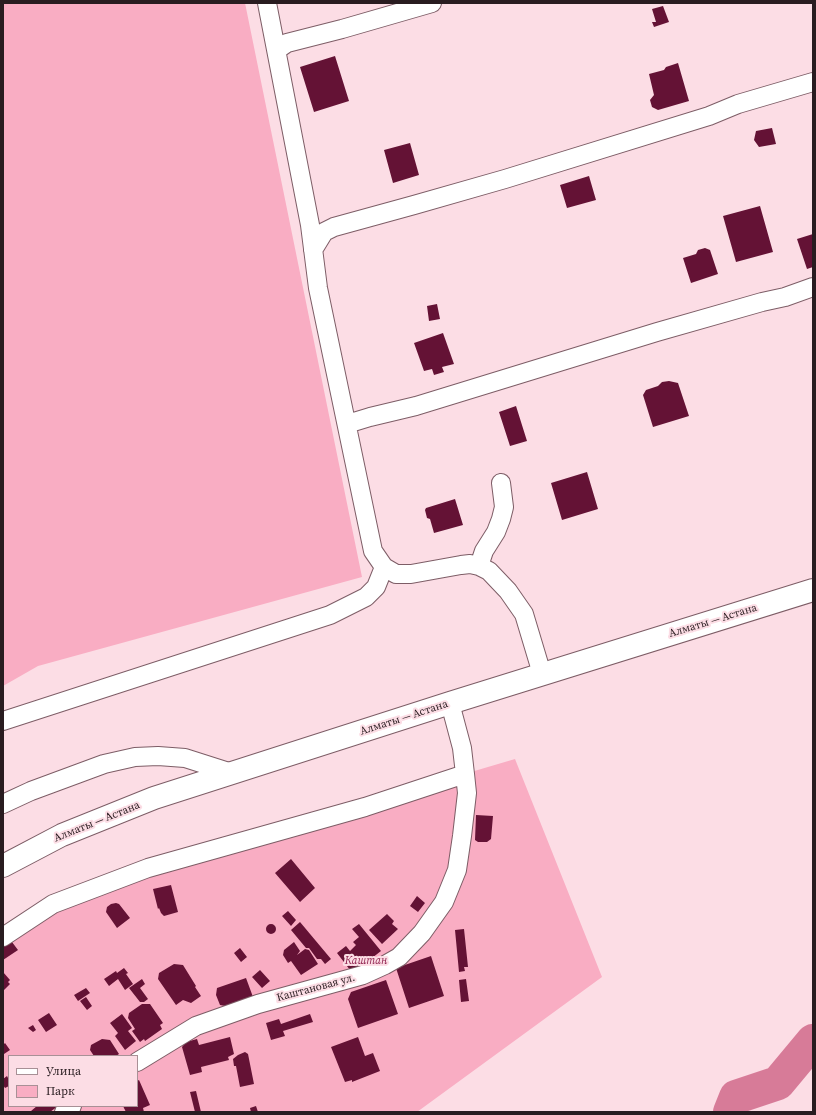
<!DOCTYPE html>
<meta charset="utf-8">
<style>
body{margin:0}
#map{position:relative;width:816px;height:1115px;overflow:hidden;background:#fcdde5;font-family:"Source Serif 4",serif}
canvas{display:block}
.frame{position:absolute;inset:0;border:4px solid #291c20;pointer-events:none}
.legend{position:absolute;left:8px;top:1055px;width:130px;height:52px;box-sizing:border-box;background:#fcdde5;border:1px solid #a89096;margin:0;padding:5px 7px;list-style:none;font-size:12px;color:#291c20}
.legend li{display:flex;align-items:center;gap:8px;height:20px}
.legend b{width:20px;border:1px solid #a89096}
</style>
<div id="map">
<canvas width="816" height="1115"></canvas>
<div class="frame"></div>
<ul class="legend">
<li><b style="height:5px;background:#fff"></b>Улица</li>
<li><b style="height:11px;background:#f9adc3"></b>Парк</li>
</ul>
</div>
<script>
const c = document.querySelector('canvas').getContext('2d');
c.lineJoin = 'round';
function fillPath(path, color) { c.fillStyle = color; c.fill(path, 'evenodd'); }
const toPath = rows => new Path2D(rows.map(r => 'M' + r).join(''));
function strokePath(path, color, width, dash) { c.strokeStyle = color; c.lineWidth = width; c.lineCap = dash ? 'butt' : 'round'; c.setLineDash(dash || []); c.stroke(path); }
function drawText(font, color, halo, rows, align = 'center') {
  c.font = font + ' "Source Serif 4",serif'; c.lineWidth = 4; c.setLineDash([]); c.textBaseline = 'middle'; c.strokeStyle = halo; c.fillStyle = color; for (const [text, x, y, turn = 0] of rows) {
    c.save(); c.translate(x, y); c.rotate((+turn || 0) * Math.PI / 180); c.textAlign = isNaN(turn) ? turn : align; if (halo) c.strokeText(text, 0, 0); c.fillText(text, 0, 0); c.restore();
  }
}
fillPath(toPath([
 [3,3,245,3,362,577,38,666,3,686],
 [515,759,602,977,417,1112,3,1112,3,933,224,845],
 [9,1056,137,1056,137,1106,9,1106]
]), '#f9adc3');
strokePath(toPath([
 [730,1112,736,1097,778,1083,813,1041]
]), '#d77b98', 34);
fillPath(toPath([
 [663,6,669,22,654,27,652,22,656,22,652,9],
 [335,56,349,101,314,112,300,67],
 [678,63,689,101,658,110,652,107,650,100,654,95,649,74,664,70,666,67],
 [772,128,776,144,759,147,754,140,756,131],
 [410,143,419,175,393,183,384,150],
 [589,176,596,200,567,208,560,185],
 [760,206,773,252,736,262,723,216],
 [813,234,813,267,807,269,797,239],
 [705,248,710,250,718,274,691,283,683,258,696,254,698,250],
 [437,304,440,319,429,321,427,306],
 [443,333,454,364,442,367,444,372,434,375,432,369,424,371,414,343],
 [669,381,678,383,689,416,653,427,643,395,646,390,658,386,662,382],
 [516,406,527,441,510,446,499,412],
 [587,472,598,509,562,520,551,483],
 [455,499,463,525,434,533,430,519,427,518,425,510,426,508],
 [476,815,493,816,491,839,487,842,478,842,475,840],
 [291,859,315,888,300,902,275,873],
 [171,885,178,912,164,916,161,913,159,908,158,909,153,889],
 [417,896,425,903,418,912,410,906],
 [116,903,119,904,130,918,117,928,106,912,107,907,111,904],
 [288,911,296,920,291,926,282,916],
 [387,914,394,921,392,924,398,929,382,944,369,930],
 [300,922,331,959,325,964,321,959,317,959,309,948,306,948,291,930],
 '266 929a5 5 0 1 1 10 0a5 5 0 1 1-10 0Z',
 [359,924,381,951,363,965,361,964,354,970,350,970,337,953,346,946,350,951,356,945,353,942,359,937,352,929],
 [464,929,468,967,464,967,465,971,459,972,455,930],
 [9,938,18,950,3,960,3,942],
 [294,942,300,951,297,955,305,949,309,950,318,964,301,975,291,961,288,963,283,955,284,950],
 [240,948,247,957,241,962,234,953],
 [431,956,444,996,409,1008,396,968],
 [174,964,183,965,196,986,195,987,201,996,191,1003,183,1000,176,1005,158,979,159,973],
 [124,968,128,973,126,974,133,984,125,990,118,979,109,986,104,979,116,971,117,973],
 [260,970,270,981,262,988,252,977],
 [3,972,10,980,8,982,10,984,3,991],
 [246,978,253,997,225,1006,220,1005,216,995,217,988],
 [142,979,145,984,140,988,148,999,144,1002,140,1002,129,988],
 [466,979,469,1001,461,1002,459,980],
 [386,980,398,1014,358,1028,348,999,351,992],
 [86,988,90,993,78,1001,74,995],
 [86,997,92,1006,87,1010,80,1001],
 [142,1004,150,1004,163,1023,160,1025,162,1029,145,1041,144,1039,140,1042,132,1031,135,1029,128,1018,129,1013],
 [49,1013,57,1025,46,1032,38,1020],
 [122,1014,132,1028,128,1031,136,1041,125,1050,115,1036,118,1033,110,1023],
 [310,1014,313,1022,283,1031,285,1036,271,1040,266,1023,279,1019,281,1024],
 [33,1025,36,1030,33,1032,28,1028],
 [230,1037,234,1054,228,1057,229,1060,201,1067,202,1072,190,1075,182,1047,186,1042,197,1039,199,1045],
 [358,1037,365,1056,373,1053,380,1071,352,1082,352,1080,345,1082,331,1047],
 [102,1039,110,1040,119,1054,116,1056,94,1056,90,1050,91,1045],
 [5,1043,10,1050,4,1054,3,1045],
 [245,1052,248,1054,254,1084,240,1087,236,1066,234,1066,233,1059,238,1055],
 [7,1076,9,1080,9,1086,5,1088,3,1085,3,1079],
 [139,1080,150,1105,143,1108,144,1112,126,1112,123,1106,137,1106,137,1081],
 [196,1091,201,1112,195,1112,190,1092],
 [37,1106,58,1106,50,1112,32,1112,31,1111],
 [256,1106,258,1112,251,1112,250,1108]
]), '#641235');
const minor = toPath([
 [267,3,310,225,318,288,373,551,384,567,396,574,411,574,461,565,470,564,479,566,489,571,508,591,524,614,542,674],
 [277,50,287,43,342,29,432,3],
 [313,250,324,232,334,227,414,205,505,179,709,116,738,104,813,82],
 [347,424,370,417,416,406,657,332,762,302,785,297,813,287],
 [479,566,484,551,496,532,501,519,504,507,501,483],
 [3,721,330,615,366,597,376,587,384,567],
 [3,804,31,791,104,764,135,757,158,756,185,758,232,773],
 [3,937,53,904,148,868,365,807,465,774],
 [137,1062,196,1026,258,1004,363,975,385,965,399,957,422,933,444,902,457,870,462,836,467,793,465,774,462,748,450,703],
 [64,1112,72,1106]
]);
const highway = toPath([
 [3,866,62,835,154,798,450,703,813,590]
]);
strokePath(minor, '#7d5d66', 20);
strokePath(highway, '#7d5d66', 24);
strokePath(minor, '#fff', 18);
strokePath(highway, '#fff', 22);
drawText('11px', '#291c20', '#fcdde5', [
 ["Алматы — Астана",713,621,-17],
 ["Алматы — Астана",404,718,-18],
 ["Алматы — Астана",97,822,-22],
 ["Каштановая ул.",316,988,-15]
]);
drawText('italic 11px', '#8f224f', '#fcdde5', [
 ["Каштан",366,961]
]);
</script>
